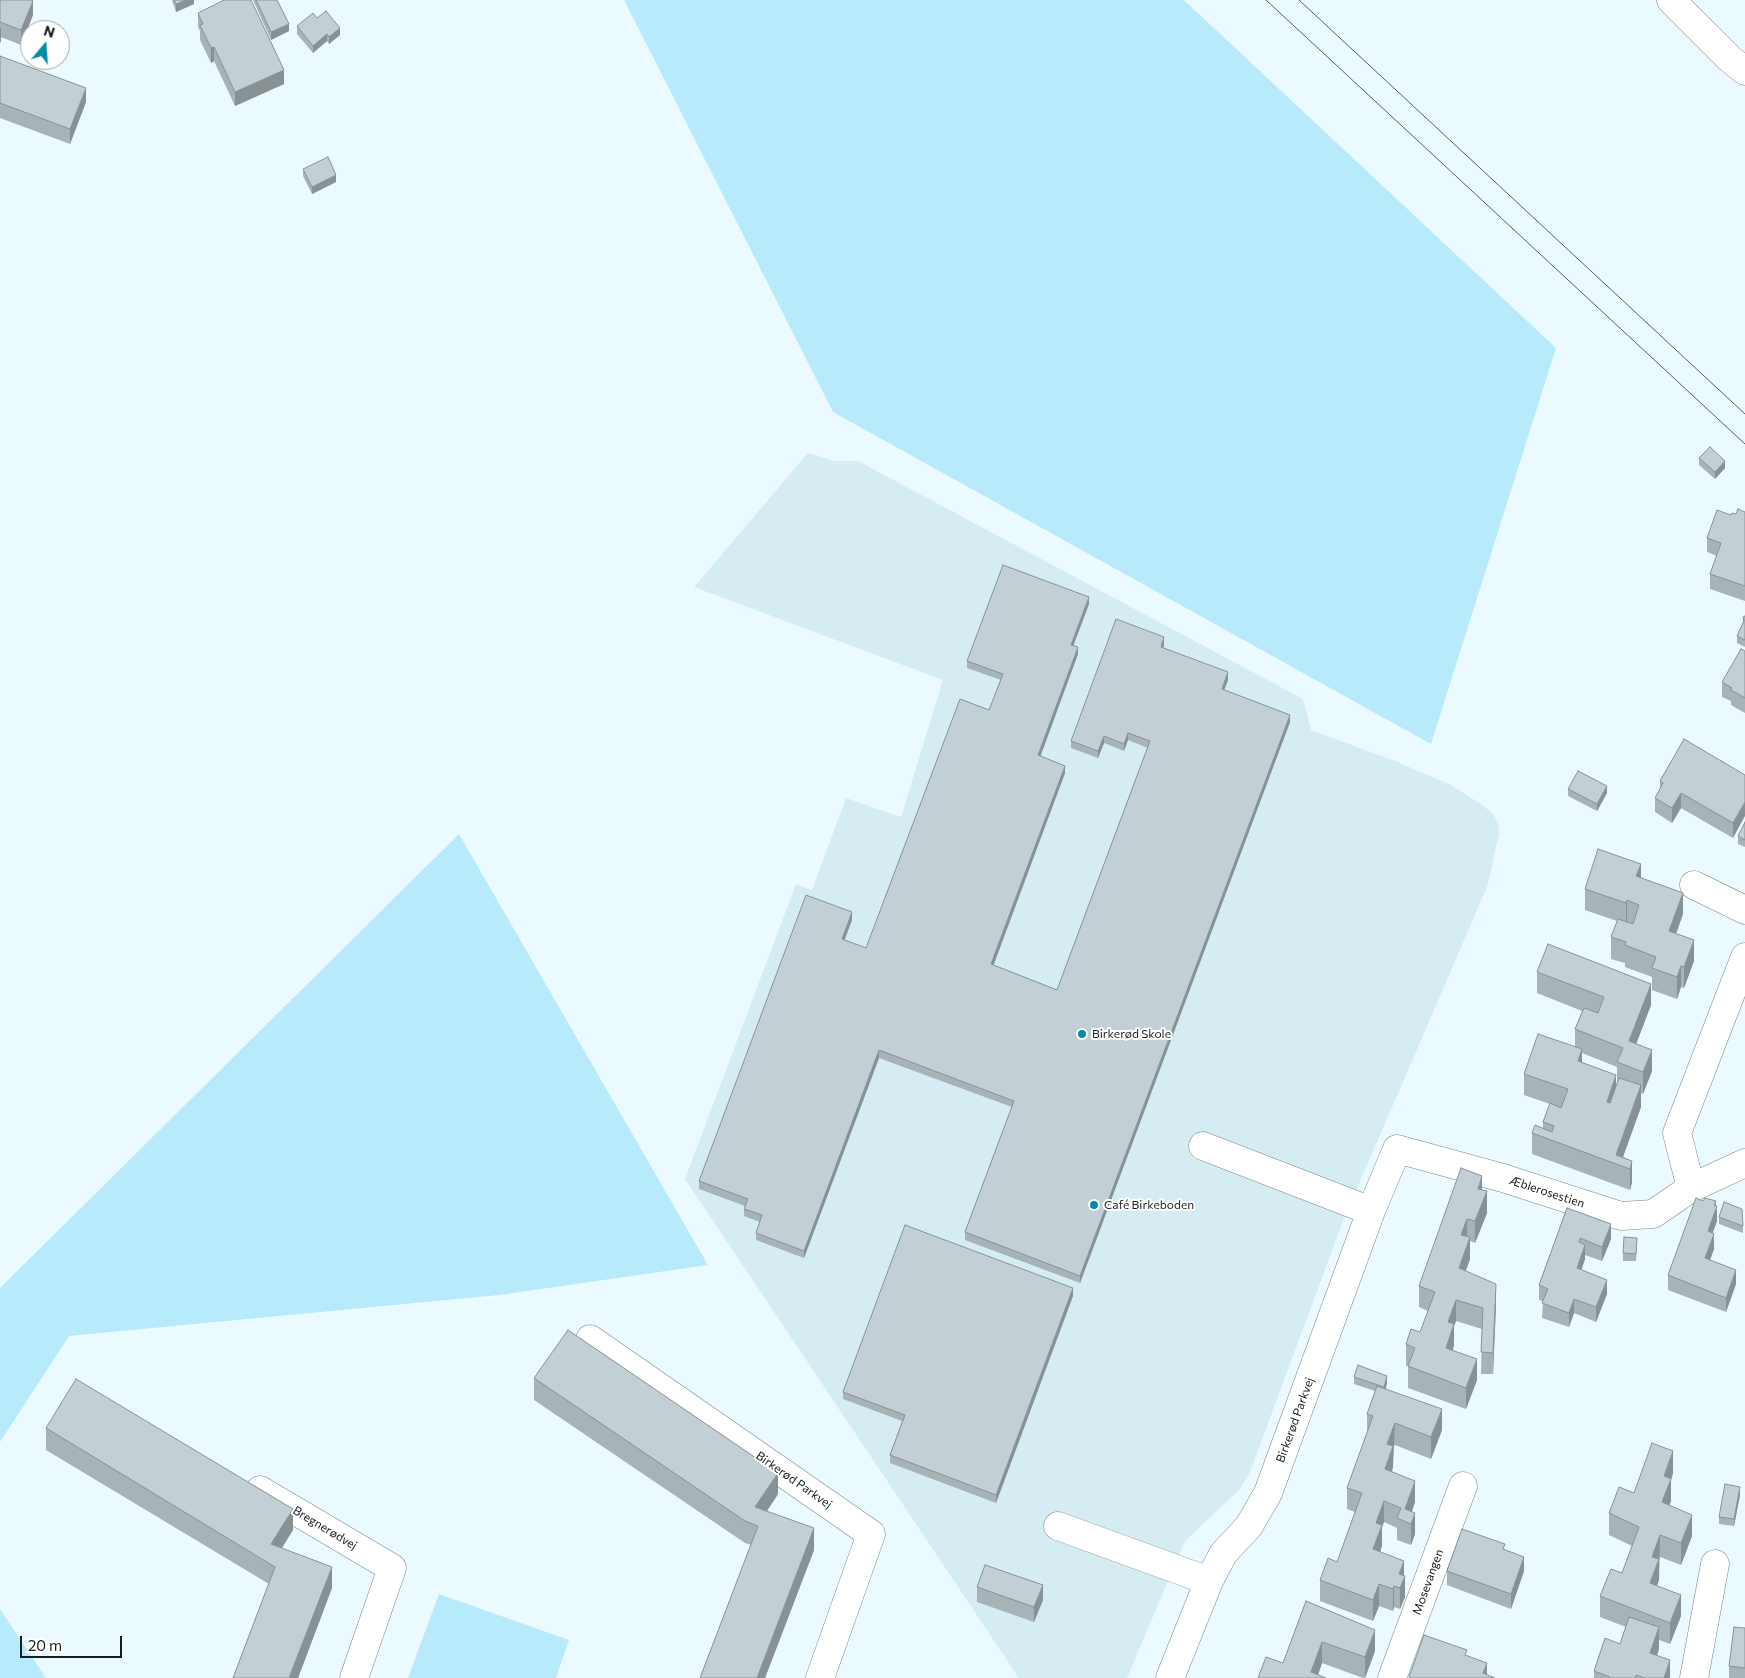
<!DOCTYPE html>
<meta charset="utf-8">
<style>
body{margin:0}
#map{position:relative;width:1745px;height:1678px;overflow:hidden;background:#ebfaff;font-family:Commissioner,sans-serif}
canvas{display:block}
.north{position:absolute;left:20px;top:20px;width:50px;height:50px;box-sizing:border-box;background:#fff;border:1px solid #a3a5a5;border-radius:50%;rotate:18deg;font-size:14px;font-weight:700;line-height:20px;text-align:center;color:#181d1f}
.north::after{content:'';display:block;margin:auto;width:18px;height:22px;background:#018dab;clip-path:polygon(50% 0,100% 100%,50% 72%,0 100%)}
.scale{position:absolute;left:20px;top:1636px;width:102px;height:22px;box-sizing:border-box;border:2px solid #181d1f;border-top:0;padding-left:6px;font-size:15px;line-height:18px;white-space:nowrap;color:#181d1f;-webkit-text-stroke:4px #fff;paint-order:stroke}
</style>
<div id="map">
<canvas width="1745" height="1678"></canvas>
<div class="north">N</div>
<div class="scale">20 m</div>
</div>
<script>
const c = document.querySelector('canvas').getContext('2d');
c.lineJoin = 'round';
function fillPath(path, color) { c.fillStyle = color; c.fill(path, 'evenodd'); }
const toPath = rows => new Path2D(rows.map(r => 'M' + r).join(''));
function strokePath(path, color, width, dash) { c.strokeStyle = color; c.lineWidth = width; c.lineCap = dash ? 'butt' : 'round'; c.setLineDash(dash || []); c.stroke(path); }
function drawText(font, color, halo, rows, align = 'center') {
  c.font = font + ' Commissioner,sans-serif'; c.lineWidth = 4; c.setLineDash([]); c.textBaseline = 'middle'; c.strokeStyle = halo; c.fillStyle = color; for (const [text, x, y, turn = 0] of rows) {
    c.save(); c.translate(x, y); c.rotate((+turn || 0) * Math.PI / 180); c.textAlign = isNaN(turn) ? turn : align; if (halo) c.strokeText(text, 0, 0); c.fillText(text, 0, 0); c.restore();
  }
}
fillPath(toPath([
 [808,453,835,461,858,461,1303,699,1311,730,1395,761,1451,785,1481,804,1493,814,1498,823,1499,834,1487,887,1343,1221,1250,1472,1239,1490,1185,1541,1127,1678,1019,1678,685,1179,796,884,812,890,846,798,901,817,943,680,694,587]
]), '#d5ecf3');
fillPath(toPath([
 [624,0,1184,0,1556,348,1431,744,833,412],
 [459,834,708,1265,499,1295,69,1336,0,1442,0,1288],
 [439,1594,569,1640,556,1678,408,1678],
 [0,1609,46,1678,0,1678]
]), '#b7ebfc');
const minor = toPath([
 [1671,0,1730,59,1745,71],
 [1694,885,1745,910],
 [1203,1146,1371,1211],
 [1691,1188,1677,1133,1745,957],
 [590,1339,871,1534,820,1678],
 [260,1490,392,1568,354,1678],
 [1058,1526,1209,1581],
 [1170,1678,1209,1581,1223,1554,1249,1526,1268,1493,1371,1211,1397,1149,1503,1178,1621,1216,1653,1214,1691,1188,1745,1163],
 [1392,1678,1463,1486],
 [1694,1678,1715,1564]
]);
strokePath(minor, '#79868b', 29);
strokePath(minor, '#fff', 28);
strokePath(toPath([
 [1266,0,1745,444],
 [1299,0,1745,414]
]), '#575f61', 1);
fillPath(toPath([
 [0,0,33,15,21,45,1,37,0,43],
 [172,0,194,0,194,4,176,12],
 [253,0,277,0,289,31,271,40],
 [198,13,284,84,235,106,214,61,211,63,200,40,200,31,198,27],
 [317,18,340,35,329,44,327,41,313,53,297,34,297,26],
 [0,56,86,102,70,144,0,118],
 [303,169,336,182,312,194,303,176],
 [1699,458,1725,468,1715,479,1699,465],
 [1745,512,1745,601,1710,589,1710,574,1717,556,1707,552,1707,538,1731,515],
 [1089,604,1073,645,1078,654,1040,756,1065,773,993,965,1057,990,1148,748,1128,740,1124,751,1104,743,1098,758,1071,748,1071,741,1164,645,1163,648,1228,680,1224,690,1290,722,1080,1283,965,1240,965,1232,1012,1107,879,1058,804,1258,756,1240,756,1233,760,1222,744,1216,744,1209,745,1206,699,1189,699,1181,852,920,844,940,866,948,989,710,1001,680,967,668,967,661],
 [1745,616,1745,647,1737,643,1737,636,1743,622,1743,617],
 [1745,651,1745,713,1731,705,1731,701,1722,697,1722,682],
 [1745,775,1733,838,1681,808,1672,823,1655,812,1655,798,1660,789,1660,781],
 [1568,789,1607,793,1597,811,1568,796],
 [1745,822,1745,847,1738,844,1738,836],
 [1641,878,1683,914,1676,934,1694,961,1684,988,1681,987,1677,999,1652,990,1652,977,1625,967,1625,963,1611,959,1611,937,1617,921,1585,910,1585,889],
 [1537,972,1651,1005,1636,1044,1652,1071,1643,1094,1641,1093,1641,1107,1623,1157,1632,1161,1632,1182,1630,1190,1532,1154,1532,1133,1543,1128,1543,1122,1550,1104,1524,1095,1524,1074,1575,1047,1575,1029,1582,1011,1537,993],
 [1582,1053,1617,1067,1617,1082,1616,1086,1582,1063],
 [1482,1190,1487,1213,1475,1243,1470,1241,1470,1259,1465,1271,1496,1305,1493,1374,1481,1374,1482,1329,1456,1321,1454,1326,1454,1345,1453,1350,1477,1380,1466,1409,1408,1388,1408,1366,1406,1366,1406,1344,1420,1332,1428,1311,1419,1307,1419,1286],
 [1716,1206,1717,1221,1712,1233,1714,1249,1710,1260,1736,1284,1726,1312,1668,1290,1668,1275],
 [1567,1208,1611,1239,1602,1261,1585,1255,1585,1259,1581,1270,1607,1294,1596,1322,1574,1313,1569,1327,1542,1318,1543,1301,1539,1300,1539,1285],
 [1719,1217,1743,1226,1743,1233,1719,1224],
 [1637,1245,1636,1261,1623,1261,1623,1253],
 [1073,1296,996,1503,890,1463,890,1455,902,1421,843,1399,843,1392],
 [1354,1377,1387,1383,1386,1389,1442,1430,1431,1459,1395,1445,1393,1448,1393,1467,1392,1472,1415,1502,1412,1511,1415,1534,1411,1545,1397,1540,1397,1528,1384,1522,1382,1527,1382,1546,1380,1552,1404,1575,1405,1597,1400,1609,1394,1607,1393,1611,1379,1606,1373,1621,1320,1601,1320,1580,1337,1562,1355,1512,1347,1509,1347,1488,1367,1433,1367,1414,1375,1391,1354,1384],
 [534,1378,778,1494,767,1511,814,1550,765,1678,700,1678,751,1545,745,1543,534,1400],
 [46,1428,293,1530,282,1548,332,1588,298,1678,233,1678,269,1584,46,1450],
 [1673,1473,1671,1480,1671,1501,1669,1505,1692,1536,1681,1565,1660,1557,1659,1560,1659,1580,1657,1586,1681,1616,1670,1644,1659,1640,1659,1649,1657,1656,1670,1678,1594,1678,1594,1671,1620,1644,1626,1627,1600,1617,1600,1596,1622,1573,1632,1546,1609,1535,1609,1513,1634,1493],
 [1740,1495,1734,1526,1719,1524,1719,1517],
 [1505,1550,1524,1571,1511,1609,1447,1585,1447,1571],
 [977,1587,1043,1600,1034,1622,977,1602],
 [1306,1601,1375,1651,1365,1678,1363,1678,1322,1663,1318,1675,1283,1663],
 [1745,1628,1745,1678,1729,1678,1729,1666]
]), '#a7b3b7');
fillPath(toPath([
 [187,0,194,0,194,4,176,12,176,4],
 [33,1,33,15,21,45,21,30],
 [289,24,289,31,271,40,271,32],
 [1,26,1,41,0,43,0,29],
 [340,28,340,35,329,44,329,37],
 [327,34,327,41,313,53,313,46],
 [214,47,214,61,211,63,211,48],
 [284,70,284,84,235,106,235,92],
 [86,88,86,102,70,144,70,129],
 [336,175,336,182,312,194,312,187],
 [1725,461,1725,468,1715,479,1715,472],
 [1089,597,1089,604,1071,652,1071,645],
 [1164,637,1164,645,1161,654,1161,647],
 [1078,647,1078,654,1038,763,1038,755],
 [1228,672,1228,680,1222,696,1222,689],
 [1290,715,1290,722,1080,1283,1080,1276],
 [1128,733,1128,740,1124,751,1124,744],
 [1104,736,1104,743,1098,758,1098,751],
 [1065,766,1065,773,991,972,991,964],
 [1607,786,1607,793,1597,811,1597,804],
 [1681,793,1681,808,1672,823,1672,808],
 [1745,802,1745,816,1733,838,1733,823],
 [1641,864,1641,885,1636,876],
 [1683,893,1683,914,1669,953,1669,931],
 [1627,900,1627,922,1626,924,1626,903],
 [852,912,852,920,842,947,842,939],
 [1694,940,1694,961,1684,988,1684,967],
 [1681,966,1681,987,1677,999,1677,977],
 [1651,984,1651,1005,1629,1063,1629,1041],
 [1582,1049,1582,1071,1578,1061],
 [879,1050,879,1058,804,1258,804,1251],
 [1652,1050,1652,1071,1643,1094,1643,1072],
 [1616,1075,1616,1096,1607,1124,1607,1102],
 [1641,1085,1641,1107,1620,1165,1616,1155],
 [1632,1161,1632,1182,1630,1190,1630,1169],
 [1482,1176,1482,1197,1478,1189],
 [1487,1191,1487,1213,1475,1243,1475,1221],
 [1716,1201,1716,1210,1717,1206,1717,1221,1708,1246,1708,1231],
 [1467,1219,1467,1240,1461,1235],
 [1611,1224,1611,1239,1602,1261,1602,1247],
 [1714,1234,1714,1249,1705,1273,1705,1258],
 [1470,1237,1470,1259,1459,1290,1459,1268],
 [1585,1245,1585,1259,1577,1283,1577,1268],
 [1736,1270,1736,1284,1726,1312,1726,1298],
 [1607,1280,1607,1294,1596,1322,1596,1307],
 [1496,1284,1496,1305,1493,1374,1493,1353],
 [1073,1288,1073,1296,996,1503,996,1495],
 [1574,1299,1574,1313,1569,1327,1569,1313],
 [1456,1300,1456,1321,1454,1326,1454,1345,1446,1369,1446,1348,1448,1322],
 [1477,1359,1477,1380,1466,1409,1466,1388],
 [1387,1376,1387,1383,1384,1394,1384,1387],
 [1442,1409,1442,1430,1431,1459,1431,1437],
 [1395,1423,1393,1467,1385,1491,1385,1469,1387,1444],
 [1673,1451,1673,1473,1671,1480,1671,1501,1662,1524,1662,1502,1664,1476],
 [778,1473,778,1494,757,1526,755,1507],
 [1415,1481,1415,1502,1408,1523,1405,1509],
 [1740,1487,1740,1495,1734,1526,1734,1519],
 [1384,1501,1384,1522,1382,1527,1382,1546,1373,1571,1373,1549,1376,1523],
 [293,1509,293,1530,271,1565,271,1544],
 [1415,1513,1415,1534,1411,1545,1411,1524],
 [1692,1515,1692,1536,1681,1565,1681,1543],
 [814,1528,814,1550,765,1678,757,1678],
 [1660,1535,1659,1580,1650,1604,1650,1583,1652,1557],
 [1524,1557,1524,1571,1511,1609,1511,1594],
 [1404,1561,1404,1580,1405,1576,1405,1597,1400,1609,1400,1588,1399,1574],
 [332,1567,332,1588,298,1678,289,1678],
 [1379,1584,1379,1606,1373,1621,1373,1600],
 [1043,1585,1043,1600,1034,1622,1034,1607],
 [1394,1586,1394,1607,1393,1611,1393,1589],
 [1681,1595,1681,1616,1670,1644,1670,1623],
 [1659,1627,1659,1649,1650,1675,1650,1653],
 [1375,1630,1375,1651,1365,1678,1365,1657],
 [1322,1642,1322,1663,1317,1678,1311,1672],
 [1670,1660,1670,1678,1664,1678],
 [1487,1663,1487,1678,1483,1673]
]), '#889295');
const building = toPath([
 [0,0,31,0,33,1,21,30,0,22,0,0],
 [174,0,187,0,176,4,174,0],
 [224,0,251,0,284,70,235,92,214,47,211,48,200,25,203,24,198,13,224,0],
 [256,0,277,0,289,24,271,32,256,0],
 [326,11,340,28,329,37,327,34,313,46,297,26,313,13,317,18,326,11],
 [0,56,86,88,70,129,0,103,0,56],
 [328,157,336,175,312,187,303,169,328,157],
 [1710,447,1725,461,1715,472,1699,458,1710,447],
 [1738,509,1745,512,1745,586,1710,574,1721,543,1707,538,1717,510,1731,515,1732,513,1736,514,1738,509],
 [1003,565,1089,597,1071,645,1078,647,1038,755,1065,766,991,964,1057,990,1150,741,1128,733,1124,744,1104,736,1098,751,1071,741,1116,619,1164,637,1161,647,1228,672,1222,689,1290,715,1080,1276,965,1232,1014,1101,879,1050,804,1251,756,1233,762,1215,744,1209,748,1199,699,1181,806,895,852,912,842,939,866,948,960,699,989,710,1003,674,967,661,1003,565],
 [1745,616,1745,640,1737,636,1744,621,1743,617,1745,616],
 [1741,649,1745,651,1745,698,1731,690,1732,688,1722,682,1741,649],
 [1684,739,1745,775,1745,802,1733,823,1681,793,1672,808,1655,798,1663,783,1660,781,1684,739],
 [1578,771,1607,786,1597,804,1568,789,1578,771],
 [1745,822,1745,840,1738,836,1745,822],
 [1598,849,1641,864,1636,876,1683,893,1669,931,1694,940,1684,967,1681,966,1677,977,1652,968,1656,957,1625,945,1626,942,1611,937,1618,919,1633,924,1639,905,1627,900,1626,903,1585,889,1598,849],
 [1548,944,1651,984,1629,1041,1652,1050,1643,1072,1617,1062,1623,1048,1575,1029,1584,1008,1598,1013,1604,997,1537,972,1548,944],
 [1538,1034,1582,1049,1578,1061,1616,1075,1607,1102,1610,1103,1619,1078,1641,1085,1616,1155,1632,1161,1630,1169,1532,1133,1535,1125,1552,1132,1554,1126,1543,1122,1550,1103,1561,1108,1568,1089,1524,1074,1538,1034],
 [1461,1168,1482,1176,1478,1189,1487,1191,1475,1221,1467,1219,1461,1235,1470,1237,1459,1268,1496,1284,1493,1353,1481,1352,1483,1308,1456,1300,1448,1322,1454,1324,1446,1348,1477,1359,1466,1388,1408,1366,1415,1348,1406,1344,1411,1329,1420,1332,1435,1292,1419,1286,1461,1168],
 [1696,1198,1703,1201,1705,1198,1716,1201,1714,1205,1717,1206,1708,1231,1714,1234,1705,1258,1736,1270,1726,1298,1668,1275,1696,1198],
 [1724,1202,1742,1209,1743,1226,1719,1217,1724,1202],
 [1567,1208,1611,1224,1602,1247,1580,1238,1579,1242,1585,1245,1577,1268,1607,1280,1596,1307,1574,1299,1569,1313,1542,1303,1548,1289,1539,1285,1567,1208],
 [905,1225,1073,1288,996,1495,890,1455,905,1415,843,1392,905,1225],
 [1624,1237,1637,1238,1636,1254,1623,1253,1624,1237],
 [568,1330,778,1473,755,1507,814,1528,757,1678,700,1678,758,1526,745,1521,534,1378,568,1330],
 [1358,1365,1387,1376,1384,1387,1354,1377,1358,1365],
 [76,1379,293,1509,271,1544,332,1567,289,1678,233,1678,275,1567,46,1428,76,1379],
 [1377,1386,1442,1409,1431,1437,1395,1423,1387,1444,1393,1446,1385,1469,1415,1481,1405,1509,1415,1513,1411,1524,1397,1518,1401,1508,1384,1501,1376,1523,1382,1525,1373,1549,1404,1561,1399,1574,1405,1576,1400,1588,1394,1586,1393,1589,1379,1584,1373,1600,1320,1580,1328,1558,1337,1562,1362,1493,1347,1488,1373,1416,1367,1414,1377,1386],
 [1652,1443,1673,1451,1664,1476,1671,1479,1662,1502,1692,1515,1681,1543,1660,1535,1652,1557,1659,1559,1650,1583,1681,1595,1670,1623,1600,1596,1611,1569,1622,1573,1639,1527,1609,1513,1619,1487,1634,1493,1652,1443],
 [1725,1484,1740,1487,1734,1519,1719,1517,1725,1484],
 [1462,1529,1505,1544,1503,1549,1524,1557,1511,1594,1447,1571,1462,1529],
 [985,1565,1043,1585,1034,1607,977,1587,985,1565],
 [1306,1601,1375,1630,1365,1657,1322,1642,1311,1672,1326,1678,1258,1678,1266,1657,1283,1663,1306,1601],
 [1629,1617,1659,1627,1650,1653,1670,1660,1664,1678,1645,1678,1636,1675,1635,1678,1610,1678,1610,1677,1594,1671,1605,1638,1620,1644,1629,1617],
 [1734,1627,1745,1628,1745,1668,1729,1666,1734,1627],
 [1424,1635,1467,1650,1465,1655,1487,1663,1483,1673,1495,1678,1412,1678,1409,1677,1424,1635]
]);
fillPath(building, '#c2d0d5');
strokePath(building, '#889295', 1);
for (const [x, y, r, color] of [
 [1082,1034,5,"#018dab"],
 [1094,1205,5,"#018dab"]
]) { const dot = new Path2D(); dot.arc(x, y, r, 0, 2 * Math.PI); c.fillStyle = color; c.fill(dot); strokePath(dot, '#fff', 2); }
drawText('12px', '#181d1f', '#fff', [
 ["Birkerød Skole",1092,1034],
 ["Café Birkeboden",1104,1205]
], 'left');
drawText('12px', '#181d1f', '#fff', [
 ["Æblerosestien",1547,1192,18],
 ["Birkerød Parkvej",1295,1420,-70],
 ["Birkerød Parkvej",794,1480,35],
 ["Bregnerødvej",325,1528,31],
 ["Mosevangen",1428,1582,-70]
]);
</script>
